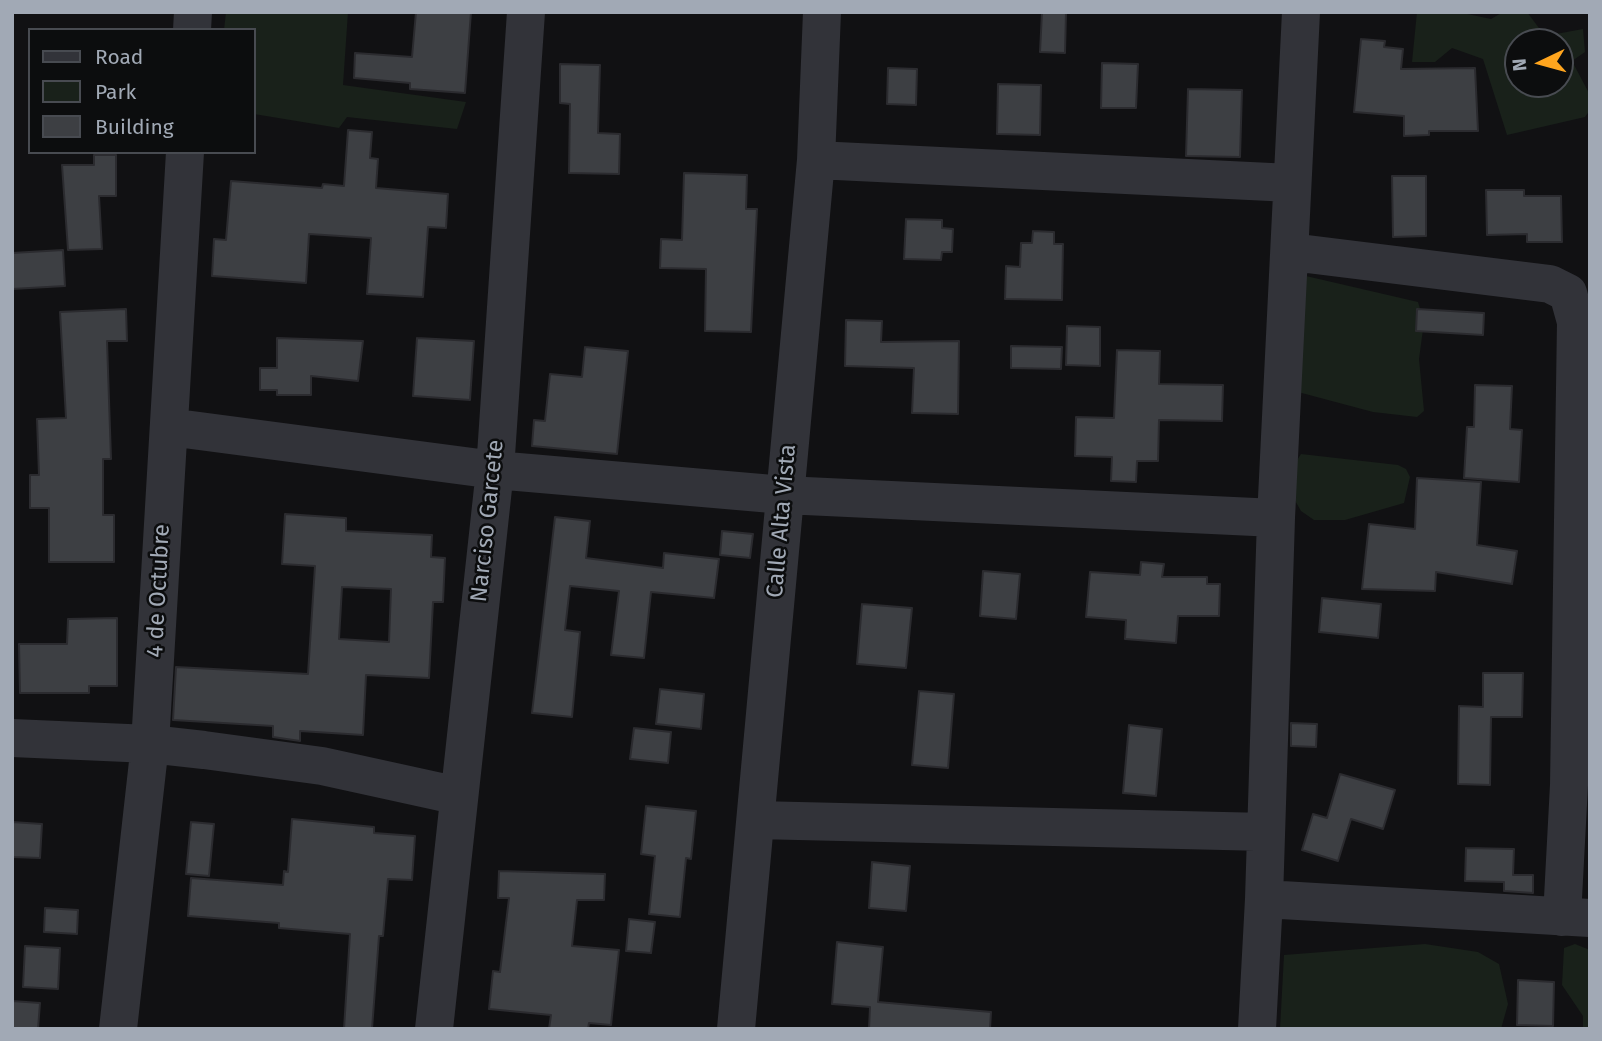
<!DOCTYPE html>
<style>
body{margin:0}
#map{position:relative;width:1602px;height:1041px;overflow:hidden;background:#111113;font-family:"Fira Sans",sans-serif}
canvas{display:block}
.frame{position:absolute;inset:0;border:14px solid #a1a9b5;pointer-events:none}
.legend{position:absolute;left:28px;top:28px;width:228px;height:126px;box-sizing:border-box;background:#0c0d0e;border:2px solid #484b51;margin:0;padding:9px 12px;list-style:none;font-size:21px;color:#a1a9b5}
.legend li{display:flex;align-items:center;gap:14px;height:35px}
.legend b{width:35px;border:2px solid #484b51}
.north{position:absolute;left:1504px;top:28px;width:70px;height:70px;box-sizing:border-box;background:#0c0d0e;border:2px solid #484b51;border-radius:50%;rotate:265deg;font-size:19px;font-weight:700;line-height:28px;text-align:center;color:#a1a9b5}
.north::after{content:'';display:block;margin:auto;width:24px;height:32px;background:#ffa51e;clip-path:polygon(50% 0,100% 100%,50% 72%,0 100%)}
</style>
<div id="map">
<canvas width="1602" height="1041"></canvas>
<div class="frame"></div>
<ul class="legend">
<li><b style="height:9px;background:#323339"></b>Road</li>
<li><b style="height:19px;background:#19211a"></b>Park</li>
<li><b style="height:19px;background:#3d3f43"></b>Building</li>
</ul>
<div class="north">N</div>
</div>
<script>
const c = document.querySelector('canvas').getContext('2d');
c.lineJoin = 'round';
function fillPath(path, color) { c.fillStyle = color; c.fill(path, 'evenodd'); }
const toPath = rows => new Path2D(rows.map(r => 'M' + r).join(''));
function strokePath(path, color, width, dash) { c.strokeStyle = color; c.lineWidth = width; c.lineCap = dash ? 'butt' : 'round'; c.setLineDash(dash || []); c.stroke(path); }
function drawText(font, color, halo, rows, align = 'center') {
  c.font = font + ' "Fira Sans",sans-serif'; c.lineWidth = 5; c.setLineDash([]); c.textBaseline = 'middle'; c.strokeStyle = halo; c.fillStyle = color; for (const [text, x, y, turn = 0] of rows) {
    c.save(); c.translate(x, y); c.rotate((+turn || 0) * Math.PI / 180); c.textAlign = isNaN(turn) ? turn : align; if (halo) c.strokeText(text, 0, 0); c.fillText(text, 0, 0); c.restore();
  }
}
fillPath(toPath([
 [226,12,348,12,343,85,466,102,457,129,347,117,339,128,254,114,254,30,224,30],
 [1417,12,1458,12,1491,19,1503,12,1527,12,1545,36,1583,29,1585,52,1572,61,1590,95,1590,110,1585,117,1507,135,1483,59,1452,48,1435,62,1412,62],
 [1560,42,1560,84,1518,84,1518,42],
 [1306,276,1418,302,1424,322,1419,359,1424,411,1417,417,1373,412,1298,392],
 [1301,454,1398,465,1406,469,1410,477,1404,503,1345,520,1314,520,1301,511,1289,490,1288,474],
 [1425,944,1478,952,1499,964,1508,1004,1501,1029,1280,1029,1284,955],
 [1575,944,1590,950,1590,1029,1583,1029,1583,1016,1562,985,1564,948]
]), '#19211a');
const building = toPath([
 [416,12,471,12,465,93,410,89,410,83,354,78,355,53,412,57,416,12],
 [1042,12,1066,12,1065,53,1040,52,1042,12],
 [1361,39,1385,41,1384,47,1403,49,1401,69,1475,68,1478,131,1429,131,1429,135,1404,136,1404,116,1354,112,1361,39],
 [1102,63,1138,64,1136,108,1101,108,1102,63],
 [560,64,600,65,598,133,620,134,619,174,569,173,570,104,560,103,560,64],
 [888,68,917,69,916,105,887,104,888,68],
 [998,84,1041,85,1040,135,997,134,998,84],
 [1188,89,1242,90,1240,157,1186,156,1188,89],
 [348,130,372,132,370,158,378,159,376,188,448,194,446,228,428,227,423,297,367,294,371,238,309,234,306,283,212,276,214,239,226,240,231,181,322,188,323,184,344,186,348,130],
 [94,155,116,155,116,196,99,196,102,249,68,250,62,165,94,165,94,155],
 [684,173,747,175,746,209,757,209,751,332,705,331,706,269,660,268,661,239,682,240,684,173],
 [1392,176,1426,176,1426,236,1393,237,1392,176],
 [1486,190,1524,190,1524,196,1561,196,1562,242,1527,242,1527,234,1487,235,1486,190],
 [906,219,942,220,942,228,953,229,952,252,942,252,941,260,904,259,906,219],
 [1033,231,1054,232,1054,244,1063,244,1062,300,1005,299,1006,266,1020,267,1021,243,1032,243,1033,231],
 [63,250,65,286,12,289,12,253,63,250],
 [126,309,127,341,107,341,111,459,103,459,103,515,114,515,114,562,49,562,49,508,30,508,30,475,39,475,37,419,66,418,60,312,126,309],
 [1417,309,1484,313,1483,335,1416,331,1417,309],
 [846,320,882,321,881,342,959,341,958,414,912,413,914,368,845,366,846,320],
 [1067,326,1100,327,1100,366,1066,365,1067,326],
 [277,338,363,341,358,381,311,376,311,395,277,395,277,390,260,390,260,368,277,368,277,338],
 [417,338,474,341,470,400,413,396,417,338],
 [1011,346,1062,347,1061,369,1011,368,1011,346],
 [585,347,628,351,617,454,532,446,534,420,545,421,550,374,582,377,585,347],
 [1117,350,1160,351,1159,384,1223,385,1222,421,1159,420,1158,461,1137,461,1136,482,1111,481,1112,457,1075,456,1076,417,1114,418,1117,350],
 [1475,385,1512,386,1510,429,1522,430,1519,482,1464,478,1467,427,1474,427,1475,385],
 [1417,478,1481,482,1477,545,1517,551,1512,584,1436,572,1435,591,1362,589,1369,524,1415,529,1417,478],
 [285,514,346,518,346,531,432,535,431,557,445,558,443,602,433,602,429,678,366,675,363,735,300,731,300,741,273,737,273,726,173,720,176,667,308,674,315,566,282,564,285,514],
 [342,587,391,589,389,642,339,639,342,587],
 [555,517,590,521,586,558,663,568,664,553,719,559,714,598,651,592,644,658,611,655,619,591,570,586,565,630,580,632,572,717,532,713,555,517],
 [722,531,753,534,750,558,720,555,722,531],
 [1141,562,1164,564,1162,577,1207,577,1207,584,1220,584,1219,616,1178,616,1176,643,1125,639,1126,620,1086,617,1090,572,1140,575,1141,562],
 [983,571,1020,574,1016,619,980,616,983,571],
 [1322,598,1381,604,1378,638,1319,632,1322,598],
 [862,604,912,608,906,668,857,664,862,604],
 [117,618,117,686,89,686,89,693,20,693,19,644,67,644,68,619,117,618],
 [1483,673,1523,673,1522,717,1491,717,1490,785,1458,784,1459,706,1483,707,1483,673],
 [660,689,704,694,701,729,656,724,660,689],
 [919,691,954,694,948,768,912,765,919,691],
 [1291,723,1317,724,1316,747,1291,746,1291,723],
 [1129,725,1162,729,1156,796,1123,793,1129,725],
 [634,728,671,732,668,763,630,759,634,728],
 [1340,774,1395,790,1383,829,1351,819,1338,861,1302,850,1313,814,1327,818,1340,774],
 [646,806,696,811,691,859,686,858,680,917,649,914,655,856,641,854,646,806],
 [292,819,374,827,374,833,415,836,412,880,388,879,383,936,379,936,372,1029,344,1029,350,934,279,928,279,923,188,916,191,878,283,885,284,871,288,872,292,819],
 [12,822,42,824,40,858,12,857,12,822],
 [191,822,214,824,209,876,186,874,191,822],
 [1466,848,1514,849,1513,875,1533,875,1533,893,1504,891,1504,882,1465,881,1466,848],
 [872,862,910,866,906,911,869,908,872,862],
 [499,871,605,874,604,900,577,900,572,946,619,950,611,1025,589,1023,588,1029,549,1029,551,1015,489,1009,493,971,500,972,509,898,498,898,499,871],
 [45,908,78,910,77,934,44,932,45,908],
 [629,919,655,922,651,953,626,951,629,919],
 [837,942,883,947,878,1002,991,1012,990,1029,869,1029,870,1007,832,1004,837,942],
 [25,946,60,948,58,989,23,987,25,946],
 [1518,980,1554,982,1553,1026,1517,1025,1518,980],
 [12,1001,40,1003,38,1029,12,1029,12,1001]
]);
fillPath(building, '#3d3f43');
strokePath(building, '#2b2b2f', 2);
strokePath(toPath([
 [192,30,193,12],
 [816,160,1291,183],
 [1291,252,1550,284,1568,293,1576,322,1569,785,1562,917],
 [169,427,495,470,784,495,1276,518],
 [12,738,150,744,204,750,322,766,459,796],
 [756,820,1266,832],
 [1264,899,1590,918],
 [118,1029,150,744,185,152],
 [434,1029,495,470,526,12],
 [736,1029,816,160,822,12],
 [1257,1029,1264,899,1276,518,1301,12]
]), '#323339', 38);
drawText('23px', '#a1a9b5', '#0c0d0e', [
 ["Narciso Garcete",488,521,-84],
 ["Calle Alta Vista",782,521,-85],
 ["4 de Octubre",159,591,-87]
]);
</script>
